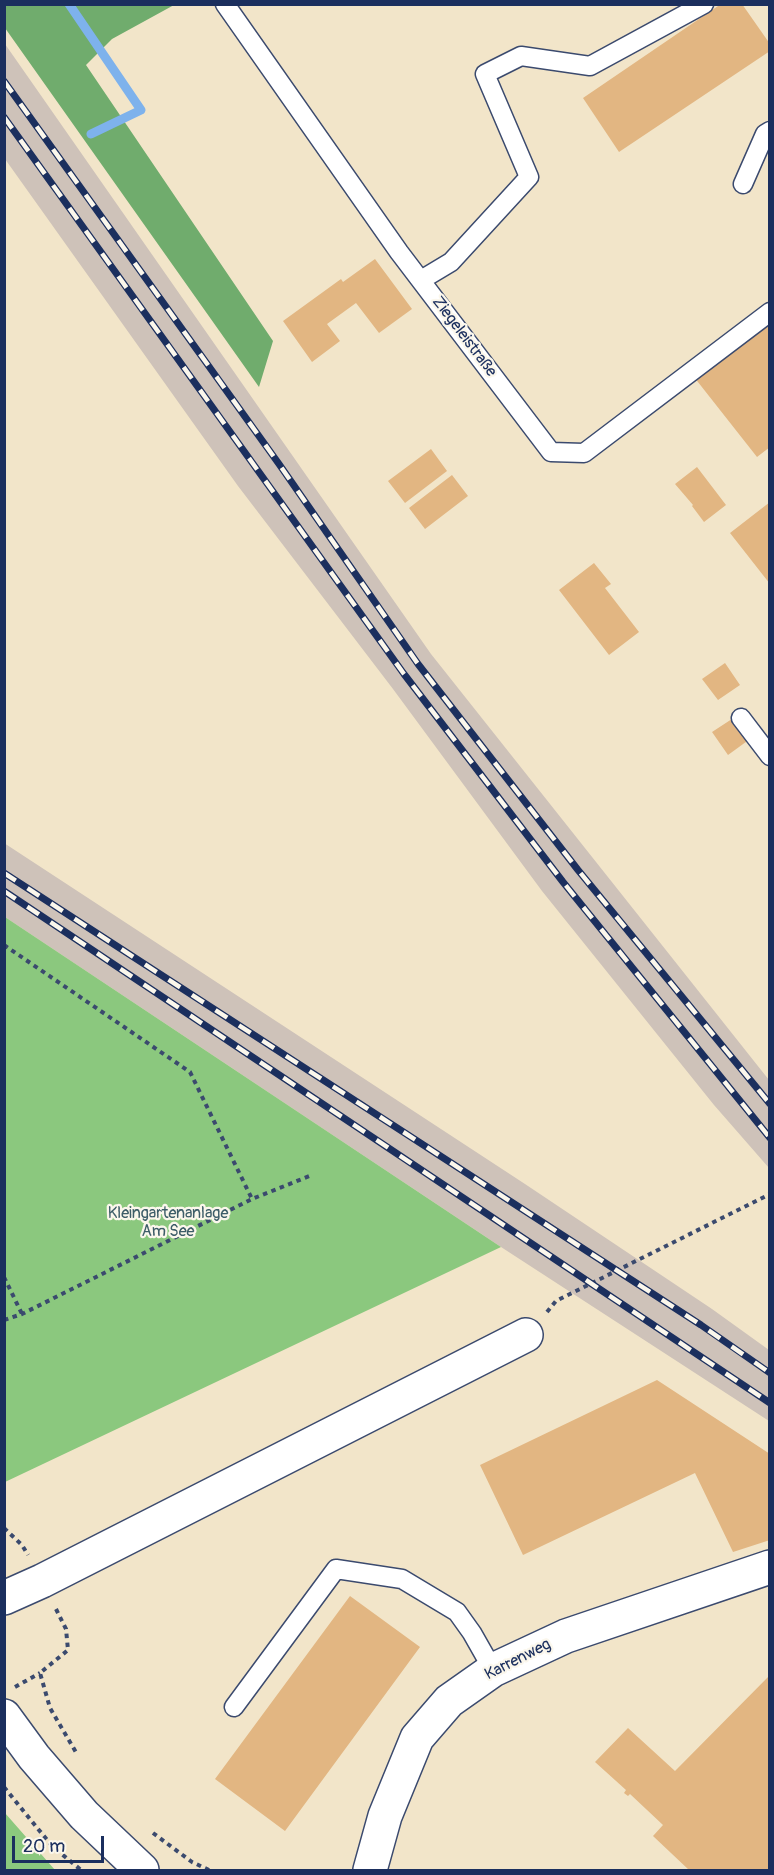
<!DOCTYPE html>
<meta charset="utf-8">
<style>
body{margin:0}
#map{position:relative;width:774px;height:1875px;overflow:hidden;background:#f2e5c9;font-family:Pangolin,sans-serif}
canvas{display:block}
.frame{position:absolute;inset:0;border:6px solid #1b2f5e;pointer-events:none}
.scale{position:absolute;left:12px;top:1836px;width:92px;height:27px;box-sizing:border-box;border:3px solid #1b2f5e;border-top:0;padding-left:8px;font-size:18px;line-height:21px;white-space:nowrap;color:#1b2f5e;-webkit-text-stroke:4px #fbf7ec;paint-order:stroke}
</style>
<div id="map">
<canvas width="774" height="1875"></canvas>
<div class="frame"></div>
<div class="scale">20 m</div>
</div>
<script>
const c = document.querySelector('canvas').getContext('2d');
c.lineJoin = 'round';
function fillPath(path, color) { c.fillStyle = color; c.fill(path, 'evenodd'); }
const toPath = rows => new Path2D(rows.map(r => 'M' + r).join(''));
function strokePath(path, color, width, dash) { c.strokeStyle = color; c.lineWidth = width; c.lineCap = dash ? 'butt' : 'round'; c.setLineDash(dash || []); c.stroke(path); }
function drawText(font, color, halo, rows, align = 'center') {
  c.font = font + ' Pangolin,sans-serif'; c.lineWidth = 4.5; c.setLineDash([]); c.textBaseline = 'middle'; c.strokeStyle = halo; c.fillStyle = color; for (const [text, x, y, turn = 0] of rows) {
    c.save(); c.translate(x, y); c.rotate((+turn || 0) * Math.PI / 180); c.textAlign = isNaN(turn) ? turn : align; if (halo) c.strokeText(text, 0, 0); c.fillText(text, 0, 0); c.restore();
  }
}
fillPath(toPath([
 [5,44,431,654,769,1080,769,1168,714,1105,542,891,393,689,238,486,5,159],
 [4,843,525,1184,712,1309,769,1350,769,1421,501,1247,5,917]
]), '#cec2b9');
fillPath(toPath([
 [5,917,501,1247,5,1482],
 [4,1813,5,1813,55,1870,5,1870]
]), '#8bc87e');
fillPath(toPath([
 [4,5,174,5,112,39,86,65,273,341,259,387,5,28]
]), '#70ac6d');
strokePath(toPath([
 [69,4,141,110,91,134]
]), '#7eb2ec', 9);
fillPath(toPath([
 [721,4,742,4,770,44,770,51,619,152,583,98],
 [375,259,412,309,379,333,356,303,327,324,340,341,312,362,283,321,341,279,343,282],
 [770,318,770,447,757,457,694,377],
 [431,449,447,471,405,503,388,481],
 [697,467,726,505,704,522,692,506,693,505,675,484],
 [452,475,468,496,425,529,409,508],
 [770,502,770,584,730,533],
 [594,563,611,584,605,588,639,632,609,655,559,590],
 [725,663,740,685,718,700,702,679],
 [735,717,750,739,728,755,712,732],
 [657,1380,770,1454,770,1540,733,1552,695,1473,523,1555,480,1465],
 [350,1596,420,1647,285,1831,215,1779],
 [770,1675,770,1870,689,1870,653,1836,663,1825,630,1794,628,1796,624,1793,626,1790,595,1762,628,1728,675,1771]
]), '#e2b682');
const service = toPath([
 [225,4,399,252,551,452,584,453,770,312],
 [743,184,765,134,770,131],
 [421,280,451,262,529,177,485,74,521,56,590,66,704,4],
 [741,718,770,756],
 [234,1707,336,1569,402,1579,457,1612,472,1633,493,1670]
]);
const minor = toPath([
 [4,1598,42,1581,526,1335],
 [370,1870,385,1816,417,1738,449,1701,493,1670,566,1636,770,1567]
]);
const secondary = toPath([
 [4,1716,34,1757,84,1815,142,1870]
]);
strokePath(service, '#3b4a6e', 21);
strokePath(minor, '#3b4a6e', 36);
strokePath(secondary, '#3b4a6e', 36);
strokePath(toPath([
 [4,945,190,1072,252,1199],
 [4,1277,22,1314],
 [547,1312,556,1301,770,1194],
 [4,1320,22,1314,252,1199,312,1175],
 [4,1528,22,1545,28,1555],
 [56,1609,66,1629,68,1650,40,1673,50,1708,77,1754],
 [15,1687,40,1673],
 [4,1787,52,1846,81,1870],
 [153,1833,192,1862,209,1870]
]), '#3b4a6e', 4, [4.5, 4.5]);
strokePath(service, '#fff', 18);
strokePath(minor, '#fff', 33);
strokePath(secondary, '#fff', 33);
const rail = toPath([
 [4,81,279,464,418,664,578,870,770,1104],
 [4,117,404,674,563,882,770,1138],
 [4,873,701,1325,770,1373],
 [4,891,770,1403]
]);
strokePath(rail, '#1b2f5e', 7);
strokePath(rail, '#fbf7ec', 4.5, [14]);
drawText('16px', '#1b2f5e', '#fbf7ec', [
 ["Ziegeleistraße",464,337,53],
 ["Karrenweg",518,1660,-27]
]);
drawText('16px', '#3d5d68', '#fbf7ec', [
 ["Kleingartenanlage",168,1214],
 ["Am See",168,1232]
]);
</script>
